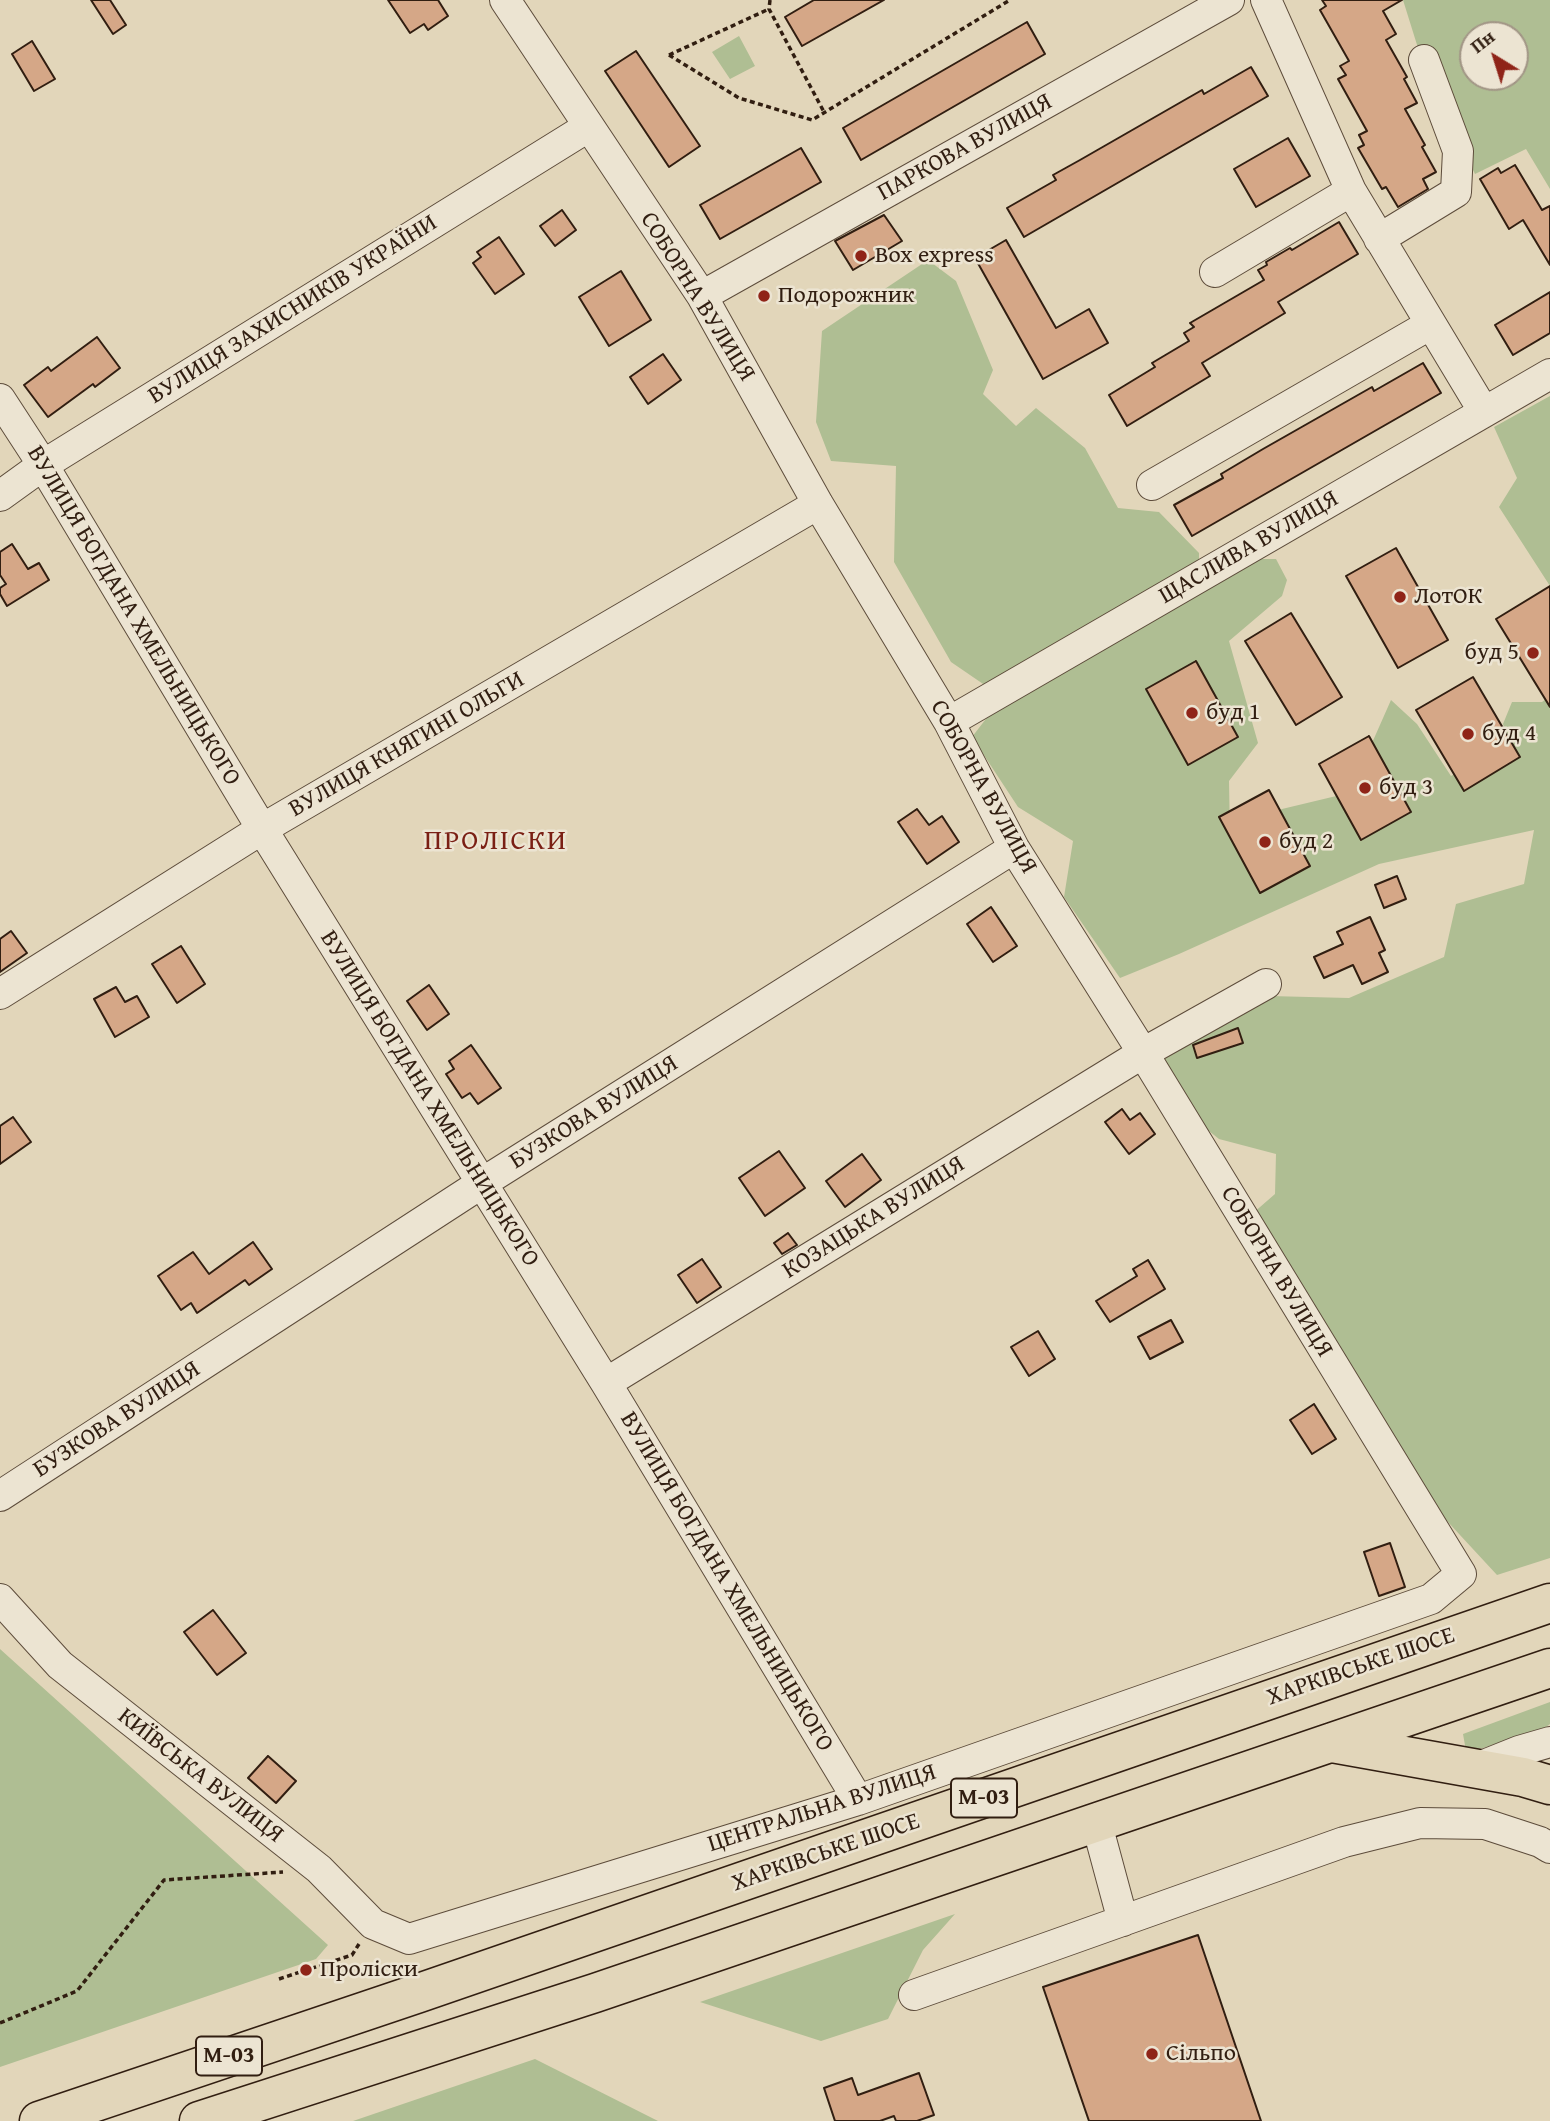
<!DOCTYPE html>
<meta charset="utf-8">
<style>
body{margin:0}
#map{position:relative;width:1550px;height:2121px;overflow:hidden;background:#e2d6ba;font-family:"Gentium Book Plus",serif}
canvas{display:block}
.north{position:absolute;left:1459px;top:21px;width:70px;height:70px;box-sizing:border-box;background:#ece4d2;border:2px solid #a19585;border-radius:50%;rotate:322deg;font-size:19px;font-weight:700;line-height:28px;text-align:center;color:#311e11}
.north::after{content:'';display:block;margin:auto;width:24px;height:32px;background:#8f2418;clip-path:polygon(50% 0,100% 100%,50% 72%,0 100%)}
</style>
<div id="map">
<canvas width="1550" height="2121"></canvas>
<div class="north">Пн</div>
</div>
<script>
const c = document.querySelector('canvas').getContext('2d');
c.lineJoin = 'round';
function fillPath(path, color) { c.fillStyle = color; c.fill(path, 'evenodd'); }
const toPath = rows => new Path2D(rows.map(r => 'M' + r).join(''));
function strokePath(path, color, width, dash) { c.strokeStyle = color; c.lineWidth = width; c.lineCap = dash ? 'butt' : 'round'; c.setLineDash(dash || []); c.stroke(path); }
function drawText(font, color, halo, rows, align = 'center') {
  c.font = font + ' "Gentium Book Plus",serif'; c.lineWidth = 5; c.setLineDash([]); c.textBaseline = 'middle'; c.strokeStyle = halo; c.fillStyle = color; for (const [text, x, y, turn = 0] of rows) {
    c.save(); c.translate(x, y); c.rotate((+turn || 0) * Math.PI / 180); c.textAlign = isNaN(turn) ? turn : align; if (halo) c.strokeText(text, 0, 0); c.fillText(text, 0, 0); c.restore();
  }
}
fillPath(toPath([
 [1403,0,1550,0,1550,189,1526,149,1475,174,1428,80],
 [1473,35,1515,35,1515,77,1473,77],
 [739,36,755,66,730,79,712,52],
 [928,260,956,281,993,370,983,394,1016,426,1036,408,1085,448,1118,508,1159,512,1199,553,1199,572,989,688,951,662,894,562,896,466,831,461,816,422,822,331],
 [1550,396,1550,586,1499,507,1517,478,1494,427],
 [1260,559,1276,559,1287,580,1282,596,1229,641,1258,743,1229,781,1230,836,1282,809,1378,786,1368,752,1391,700,1417,724,1451,776,1509,741,1503,724,1512,702,1542,702,1550,696,1550,1558,1497,1575,1435,1508,1252,1214,1275,1194,1276,1154,1219,1139,1189,1115,1163,1063,1172,1045,1269,996,1349,998,1444,957,1456,904,1524,884,1534,830,1379,864,1179,954,1120,978,1064,897,1073,841,1018,807,972,737,992,711],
 [0,1649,328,1945,316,1959,0,2067],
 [1550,1702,1550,1724,1546,1727,1483,1748,1466,1751,1463,1734],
 [955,1914,923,1950,888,2019,821,2041,700,2002],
 [535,2059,658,2121,353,2121]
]), '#afbe93');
const building = toPath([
 [91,0,110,0,126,25,113,34,91,0],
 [388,0,438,0,448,16,428,30,424,24,410,33,388,0],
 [814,0,884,0,802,46,785,17,814,0],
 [1322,0,1402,0,1383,11,1396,34,1386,40,1407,77,1404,79,1417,103,1405,109,1425,145,1422,147,1436,172,1423,179,1428,189,1398,207,1386,187,1382,189,1358,148,1364,145,1359,135,1367,131,1338,79,1346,75,1340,66,1349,61,1320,10,1326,6,1322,0],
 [1027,22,1045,54,861,160,843,128,1027,22],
 [32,41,55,79,34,91,12,54,32,41],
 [636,51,700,146,669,167,605,71,636,51],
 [1251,67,1268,96,1024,237,1007,208,1056,180,1053,175,1080,160,1202,90,1204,94,1251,67],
 [1288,138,1310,176,1256,207,1234,169,1288,138],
 [801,148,821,182,720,239,700,205,801,148],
 [1515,165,1542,210,1550,206,1550,265,1523,220,1509,229,1480,179,1498,168,1501,173,1515,165],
 [562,210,576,230,555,246,540,226,562,210],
 [884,215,902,241,853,270,835,241,884,215],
 [1339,222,1358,254,1278,302,1285,313,1202,363,1210,376,1127,426,1109,395,1155,367,1152,363,1189,341,1184,333,1194,327,1190,323,1264,280,1258,270,1267,265,1266,262,1290,248,1292,250,1339,222],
 [499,237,524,274,495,294,473,263,481,257,477,252,499,237],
 [1006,240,1056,328,1089,309,1108,343,1043,379,975,258,1006,240],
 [621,271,651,320,609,346,579,297,621,271],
 [1550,292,1550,333,1513,355,1495,325,1550,292],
 [97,337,120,368,95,387,93,384,48,417,24,385,48,367,51,371,97,337],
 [663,354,681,380,648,404,630,377,663,354],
 [1423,363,1441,393,1192,536,1174,505,1223,478,1221,474,1263,449,1372,387,1374,391,1423,363],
 [12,544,28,569,39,563,49,580,7,606,0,594,0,588,6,584,0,575,0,552,12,544],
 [1396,548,1448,640,1398,668,1346,576,1396,548],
 [1550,586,1550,707,1496,619,1550,586],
 [1291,613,1342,697,1296,725,1245,641,1291,613],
 [1196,661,1238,737,1188,765,1146,689,1196,661],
 [1473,677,1520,757,1464,791,1416,710,1473,677],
 [1369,736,1411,812,1361,840,1319,764,1369,736],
 [1269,790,1310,866,1260,893,1219,817,1269,790],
 [917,809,929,825,942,816,959,842,927,864,898,822,917,809],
 [1397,876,1406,899,1384,908,1375,885,1397,876],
 [991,907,1017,946,993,962,967,924,991,907],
 [1370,917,1385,950,1379,953,1388,972,1362,984,1353,965,1324,978,1314,957,1343,944,1337,932,1370,917],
 [11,931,27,953,0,972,0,939,11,931],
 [181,946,205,984,177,1003,152,964,181,946],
 [429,985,449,1014,427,1030,407,1001,429,985],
 [116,987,125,1002,137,996,149,1017,115,1037,94,999,116,987],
 [1238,1028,1243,1043,1197,1058,1193,1045,1238,1028],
 [471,1045,501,1088,478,1104,470,1093,462,1098,446,1074,454,1069,449,1061,471,1045],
 [1122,1109,1130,1120,1140,1113,1155,1134,1129,1154,1105,1122,1122,1109],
 [13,1117,31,1142,0,1164,0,1126,13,1117],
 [779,1151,805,1188,765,1216,739,1178,779,1151],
 [862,1154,881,1180,845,1207,826,1181,862,1154],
 [788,1233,797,1245,782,1254,774,1243,788,1233],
 [253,1242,272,1269,249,1285,245,1280,197,1313,191,1303,181,1310,158,1276,193,1252,209,1274,253,1242],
 [702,1259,721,1287,697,1303,678,1275,702,1259],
 [1148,1260,1165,1289,1110,1322,1096,1301,1137,1276,1133,1269,1148,1260],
 [1171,1320,1183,1342,1150,1359,1138,1337,1171,1320],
 [1038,1331,1055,1359,1029,1376,1011,1347,1038,1331],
 [1314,1404,1336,1439,1312,1454,1290,1420,1314,1404],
 [1390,1543,1405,1587,1379,1596,1364,1552,1390,1543],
 [213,1610,246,1653,217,1675,184,1632,213,1610],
 [268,1756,296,1781,276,1803,248,1778,268,1756],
 [1198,1935,1261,2121,1089,2121,1043,1987,1198,1935],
 [919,2073,934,2115,917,2121,896,2121,894,2116,880,2121,835,2121,824,2088,852,2078,858,2095,919,2073]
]);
fillPath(building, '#d5a787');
strokePath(building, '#311e11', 2);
const minor = toPath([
 [1266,0,1351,191,1484,412],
 [1379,239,1456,192,1458,151,1424,60],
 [1215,272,1351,191],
 [702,296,1229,0],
 [0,399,43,465,262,829,606,1383,858,1800],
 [1152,485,1431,324],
 [0,496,43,465,588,127],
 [949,722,1550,374],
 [0,994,262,829,818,504],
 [606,1383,1143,1053,1266,984],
 [0,1496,482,1183,1014,848],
 [0,1599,60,1665,319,1869,373,1924,409,1939,858,1800,1431,1599,1461,1574,1143,1053,1014,848,949,722,818,504,702,296,505,0],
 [1474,1769,1519,1751,1550,1742],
 [1096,1821,1123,1921],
 [914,1995,1344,1842,1420,1823,1485,1824,1540,1842,1550,1848]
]);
const highway = toPath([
 [1332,1743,1523,1777,1550,1785],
 [39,2121,419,1993,1550,1603],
 [199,2121,595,1993,1550,1668]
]);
strokePath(minor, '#5d4c3b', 32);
strokePath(highway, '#311e11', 41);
strokePath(toPath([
 [770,0,769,9,824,112],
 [669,55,739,98,812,120,1010,0],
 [669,55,769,9],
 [279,1979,352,1955,359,1944],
 [0,2023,77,1991,164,1880,283,1872]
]), '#311e11', 3.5, [5, 3.5]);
strokePath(minor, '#ece4d2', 30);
strokePath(highway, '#e2d6ba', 38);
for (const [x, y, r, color] of [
 [861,256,7,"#8f2418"],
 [764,296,7,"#8f2418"],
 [1400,597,7,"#8f2418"],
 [1533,653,7,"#8f2418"],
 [1192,713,7,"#8f2418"],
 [1468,734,7,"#8f2418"],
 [1365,788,7,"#8f2418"],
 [1265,842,7,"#8f2418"],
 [306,1970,7,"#8f2418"],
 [1152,2054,7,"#8f2418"]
]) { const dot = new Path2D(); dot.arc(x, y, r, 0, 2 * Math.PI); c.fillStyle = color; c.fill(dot); strokePath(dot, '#ece4d2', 2.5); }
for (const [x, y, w] of [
 [984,1798,66],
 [229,2056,66]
]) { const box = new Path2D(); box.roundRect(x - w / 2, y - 19.5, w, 39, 5); c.fillStyle = '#ece4d2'; c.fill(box); strokePath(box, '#311e11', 2); }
drawText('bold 23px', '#311e11', null, [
 ["М-03",984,1798],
 ["М-03",229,2056]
]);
drawText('24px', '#311e11', '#ece4d2', [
 ["ПАРКОВА ВУЛИЦЯ",965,148,-29],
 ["СОБОРНА ВУЛИЦЯ",697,297,58],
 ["ВУЛИЦЯ ЗАХИСНИКІВ УКРАЇНИ",293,310,-32],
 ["ЩАСЛИВА ВУЛИЦЯ",1249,548,-30],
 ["ВУЛИЦЯ БОГДАНА ХМЕЛЬНИЦЬКОГО",133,616,59],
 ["ВУЛИЦЯ КНЯГИНІ ОЛЬГИ",407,745,-30],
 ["СОБОРНА ВУЛИЦЯ",983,787,61],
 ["ВУЛИЦЯ БОГДАНА ХМЕЛЬНИЦЬКОГО",429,1099,58],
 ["БУЗКОВА ВУЛИЦЯ",594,1113,-32],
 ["КОЗАЦЬКА ВУЛИЦЯ",874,1218,-32],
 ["СОБОРНА ВУЛИЦЯ",1276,1272,59],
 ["БУЗКОВА ВУЛИЦЯ",117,1420,-33],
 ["ВУЛИЦЯ БОГДАНА ХМЕЛЬНИЦЬКОГО",726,1582,59],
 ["ХАРКІВСЬКЕ ШОСЕ",1361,1667,-19],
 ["КИЇВСЬКА ВУЛИЦЯ",200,1776,38],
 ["ЦЕНТРАЛЬНА ВУЛИЦЯ",822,1809,-18],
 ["ХАРКІВСЬКЕ ШОСЕ",826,1853,-19]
]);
drawText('24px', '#311e11', '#ece4d2', [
 ["Box express",875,256],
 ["Подорожник",778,296],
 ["ЛотОК",1414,597],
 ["буд 5",1519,653,"right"],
 ["буд 1",1206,713],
 ["буд 4",1482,734],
 ["буд 3",1379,788],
 ["буд 2",1279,842],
 ["Проліски",320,1970],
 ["Сільпо",1166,2054]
], 'left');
c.letterSpacing = '2px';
drawText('28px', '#7a1f14', '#ece4d2', [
 ["ПРОЛІСКИ",496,842]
]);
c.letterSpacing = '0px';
</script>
